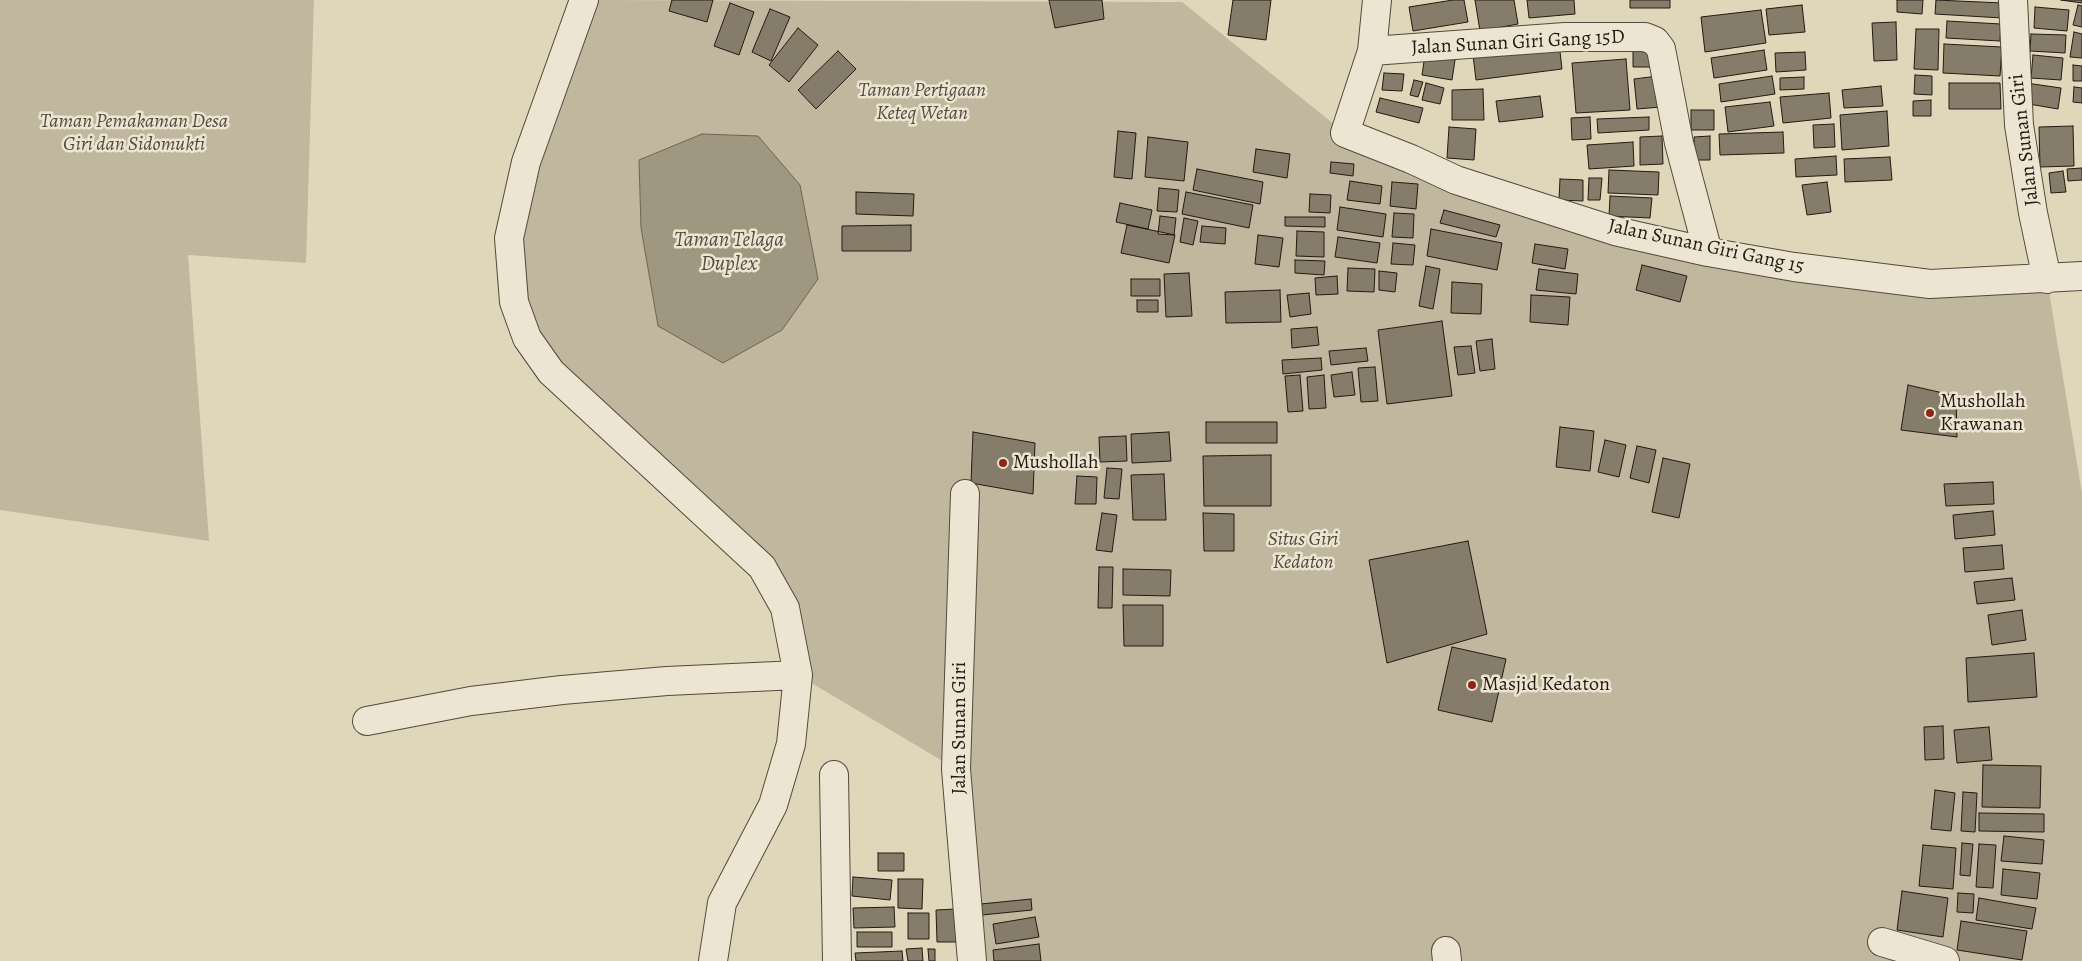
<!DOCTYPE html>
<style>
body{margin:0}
canvas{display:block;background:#e0d7ba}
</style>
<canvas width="2082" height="961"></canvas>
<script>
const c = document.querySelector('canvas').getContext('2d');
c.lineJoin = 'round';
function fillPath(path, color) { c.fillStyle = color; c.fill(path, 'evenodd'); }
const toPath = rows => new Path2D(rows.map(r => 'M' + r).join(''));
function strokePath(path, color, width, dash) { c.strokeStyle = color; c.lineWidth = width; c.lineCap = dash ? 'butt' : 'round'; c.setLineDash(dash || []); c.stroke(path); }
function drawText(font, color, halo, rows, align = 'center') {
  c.font = font + ' Alegreya,serif'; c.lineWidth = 5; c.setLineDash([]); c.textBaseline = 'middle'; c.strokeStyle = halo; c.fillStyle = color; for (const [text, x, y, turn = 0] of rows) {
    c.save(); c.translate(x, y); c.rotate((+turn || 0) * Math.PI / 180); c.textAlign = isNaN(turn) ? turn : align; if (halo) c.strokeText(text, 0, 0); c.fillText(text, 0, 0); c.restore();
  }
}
fillPath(toPath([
 [0,0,314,0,306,263,188,255,209,541,0,510],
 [584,0,1182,2,1345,133,1615,231,1794,267,2047,279,2082,494,2082,961,976,961,956,769,798,675,785,607,527,338,513,219]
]), '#c0b79e');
const water = toPath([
 [702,134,758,136,800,185,818,279,782,330,723,363,658,326,641,228,639,160,702,134]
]);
fillPath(water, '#a09781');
strokePath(water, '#6e6555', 1);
const building = toPath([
 [672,0,713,0,707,22,669,11,672,0],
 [1049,0,1102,0,1104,19,1055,28,1049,0],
 [1233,0,1271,0,1266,40,1228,35,1233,0],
 [1453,0,1464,0,1468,22,1413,31,1409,7,1453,0],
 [1475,0,1514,0,1518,24,1480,31,1475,0],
 [1527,0,1574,0,1575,14,1529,18,1527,0],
 [1630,0,1670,0,1670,8,1630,8,1630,0],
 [1897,0,1923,0,1922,14,1897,12,1897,0],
 [1936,0,2003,3,2002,18,1935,14,1936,0],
 [2061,0,2082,0,2082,3,2061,0],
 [730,3,754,12,739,55,714,46,730,3],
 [1802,5,1805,32,1769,35,1766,9,1802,5],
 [2078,5,2082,6,2082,27,2073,25,2078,5],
 [2035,7,2069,10,2067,31,2034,28,2035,7],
 [770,9,790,17,771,61,752,52,770,9],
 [1761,10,1766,43,1705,52,1701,17,1761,10],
 [1947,21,2001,24,2000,41,1946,38,1947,21],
 [1896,22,1897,60,1874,61,1872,23,1896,22],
 [798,28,818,45,789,82,769,65,798,28],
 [1916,29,1939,29,1938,70,1914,69,1916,29],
 [2074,32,2082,34,2082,58,2070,57,2074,32],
 [2031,34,2066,35,2065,53,2030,51,2031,34],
 [1559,43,1562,69,1476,80,1472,47,1559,43],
 [1944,44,2002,47,2000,76,1943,73,1944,44],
 [1633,47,1657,47,1657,67,1633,67,1633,47],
 [1764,50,1767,70,1714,78,1711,58,1764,50],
 [838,51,856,69,816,109,798,90,838,51],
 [1805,52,1806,70,1776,72,1775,53,1805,52],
 [1425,55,1455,60,1452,80,1422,75,1425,55],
 [2033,55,2063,58,2061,80,2031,78,2033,55],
 [1626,59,1630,110,1576,113,1572,63,1626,59],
 [2073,65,2082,66,2082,81,2073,81,2073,65],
 [1384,73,1404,74,1402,91,1382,90,1384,73],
 [1915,75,1932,76,1932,95,1914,94,1915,75],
 [1658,76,1661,107,1637,109,1634,79,1658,76],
 [1772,76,1775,94,1721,102,1719,84,1772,76],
 [1804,77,1804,89,1780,90,1780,78,1804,77],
 [1414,80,1423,82,1418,97,1410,95,1414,80],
 [1426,83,1444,88,1440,104,1422,100,1426,83],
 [1949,83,2000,83,2001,109,1949,109,1949,83],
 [2026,83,2061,88,2058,109,2023,103,2026,83],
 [1881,86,1883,106,1844,108,1842,90,1881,86],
 [2074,87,2082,88,2082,103,2073,102,2074,87],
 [1483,89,1484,120,1452,120,1452,90,1483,89],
 [1829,93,1831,118,1783,123,1780,97,1829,93],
 [1540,96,1543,117,1499,122,1496,101,1540,96],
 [1380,98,1423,108,1419,123,1376,112,1380,98],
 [1931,100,1931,116,1913,116,1913,101,1931,100],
 [1770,102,1774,126,1728,132,1725,107,1770,102],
 [1691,110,1714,110,1714,130,1691,130,1691,110],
 [1887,111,1889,146,1842,150,1840,115,1887,111],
 [1590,117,1591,139,1572,140,1571,118,1590,117],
 [1649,117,1649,130,1598,133,1597,119,1649,117],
 [1834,124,1835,147,1814,148,1813,125,1834,124],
 [2073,126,2074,166,2040,167,2039,127,2073,126],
 [1449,127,1476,129,1474,160,1447,158,1449,127],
 [1118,131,1136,133,1132,179,1114,177,1118,131],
 [1783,132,1784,153,1720,155,1719,134,1783,132],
 [1662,136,1663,164,1640,165,1640,137,1662,136],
 [1710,136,1710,160,1694,160,1694,137,1710,136],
 [1148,137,1188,142,1184,181,1145,177,1148,137],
 [1633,142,1634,166,1589,169,1587,145,1633,142],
 [1256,149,1290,154,1287,178,1253,172,1256,149],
 [1836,156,1837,175,1796,177,1795,159,1836,156],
 [1890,157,1892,180,1845,182,1844,159,1890,157],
 [1331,162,1354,164,1353,176,1330,173,1331,162],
 [2082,168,2082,180,2068,181,2067,169,2082,168],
 [1197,169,1263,182,1260,204,1193,190,1197,169],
 [1609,170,1659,172,1658,195,1608,193,1609,170],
 [2063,171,2066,192,2051,193,2049,173,2063,171],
 [1589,178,1602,178,1600,200,1588,200,1589,178],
 [1560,179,1583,180,1583,201,1559,200,1560,179],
 [1350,181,1382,186,1380,204,1347,200,1350,181],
 [1392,182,1418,184,1416,209,1390,206,1392,182],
 [1827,182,1831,212,1807,215,1802,185,1827,182],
 [1159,188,1179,190,1177,212,1157,211,1159,188],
 [856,192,914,194,913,216,856,214,856,192],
 [1186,192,1253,205,1249,228,1182,214,1186,192],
 [1310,194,1331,195,1330,213,1309,212,1310,194],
 [1610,196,1652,198,1650,218,1609,216,1610,196],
 [1120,203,1152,210,1148,229,1116,222,1120,203],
 [1340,207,1386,214,1383,237,1337,230,1340,207],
 [1444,210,1500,225,1496,237,1440,223,1444,210],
 [1394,213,1414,214,1413,238,1392,237,1394,213],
 [1160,216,1176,218,1174,235,1158,234,1160,216],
 [1285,217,1325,217,1325,227,1285,226,1285,217],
 [1184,218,1198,221,1193,245,1180,242,1184,218],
 [911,225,911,251,842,251,842,226,911,225],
 [1127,225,1175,235,1169,263,1121,253,1127,225],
 [1202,226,1226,228,1225,244,1200,242,1202,226],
 [1431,229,1502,243,1497,270,1427,256,1431,229],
 [1297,231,1324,232,1324,257,1296,256,1297,231],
 [1258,235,1283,238,1279,267,1255,264,1258,235],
 [1338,237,1380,243,1377,263,1335,257,1338,237],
 [1393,243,1415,245,1413,265,1391,264,1393,243],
 [1535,244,1568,249,1565,269,1532,263,1535,244],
 [1295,260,1325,261,1324,275,1295,273,1295,260],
 [1642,265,1687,276,1680,302,1636,290,1642,265],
 [1426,266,1440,269,1433,309,1419,306,1426,266],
 [1348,268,1375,269,1374,292,1347,291,1348,268],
 [1539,269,1578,274,1576,294,1536,290,1539,269],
 [1379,271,1397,273,1395,292,1379,290,1379,271],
 [1189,273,1192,316,1166,317,1164,274,1189,273],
 [1337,276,1338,294,1316,295,1315,278,1337,276],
 [1131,279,1160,279,1160,296,1131,296,1131,279],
 [1452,282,1482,284,1481,314,1451,313,1452,282],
 [1280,290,1281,322,1226,323,1225,292,1280,290],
 [1309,293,1311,314,1290,317,1287,295,1309,293],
 [1531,295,1570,297,1568,325,1530,322,1531,295],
 [1137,300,1158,300,1158,312,1137,312,1137,300],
 [1442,321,1452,396,1387,404,1378,330,1442,321],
 [1317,327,1319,345,1292,348,1291,329,1317,327],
 [1492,339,1495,369,1480,371,1476,341,1492,339],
 [1471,346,1475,373,1458,375,1454,347,1471,346],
 [1366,348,1368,361,1331,365,1329,351,1366,348],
 [1321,358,1322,370,1283,374,1282,360,1321,358],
 [1375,367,1378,401,1361,402,1358,368,1375,367],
 [1352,372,1355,395,1334,397,1331,375,1352,372],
 [1300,375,1303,411,1288,412,1285,376,1300,375],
 [1324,375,1326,408,1309,409,1307,377,1324,375],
 [1908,385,1956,396,1957,437,1901,430,1908,385],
 [1206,422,1277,422,1277,443,1206,443,1206,422],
 [1560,427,1594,431,1590,471,1556,467,1560,427],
 [973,432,1035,443,1033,494,971,483,973,432],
 [1169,432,1171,461,1132,463,1131,434,1169,432],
 [1126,436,1127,461,1100,462,1099,437,1126,436],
 [1605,440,1626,445,1619,477,1598,472,1605,440],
 [1637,446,1656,450,1649,483,1630,478,1637,446],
 [1271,455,1271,506,1204,506,1203,456,1271,455],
 [1663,458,1690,464,1679,518,1652,512,1663,458],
 [1107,468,1122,469,1119,499,1104,498,1107,468],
 [1164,474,1166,520,1133,520,1131,475,1164,474],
 [1077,476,1097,477,1096,504,1075,504,1077,476],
 [1993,482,1994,504,1946,506,1944,484,1993,482],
 [1993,511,1995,535,1955,539,1953,515,1993,511],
 [1102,513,1117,515,1112,552,1096,550,1102,513],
 [1203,513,1234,514,1234,551,1204,551,1203,513],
 [1468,541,1487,634,1387,663,1369,560,1468,541],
 [2002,545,2004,569,1965,572,1963,548,2002,545],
 [1099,567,1113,567,1112,608,1098,608,1099,567],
 [1123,569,1171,570,1170,596,1123,595,1123,569],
 [2012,578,2015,600,1977,604,1974,582,2012,578],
 [1123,605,1163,605,1163,646,1124,646,1123,605],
 [2022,610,2026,640,1992,645,1988,615,2022,610],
 [1452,647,1506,659,1492,722,1438,710,1452,647],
 [2034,653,2037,697,1968,702,1966,658,2034,653],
 [1943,726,1944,759,1925,760,1924,727,1943,726],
 [1989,727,1992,760,1957,763,1954,730,1989,727],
 [1983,765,2041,766,2040,808,1982,807,1983,765],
 [1935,790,1955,793,1951,831,1931,829,1935,790],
 [1963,792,1977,793,1975,832,1961,831,1963,792],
 [1979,813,2044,814,2044,832,1979,831,1979,813],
 [2004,836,2044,840,2042,864,2001,861,2004,836],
 [1962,843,1973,844,1970,876,1960,875,1962,843],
 [1979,844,1996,845,1993,888,1976,887,1979,844],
 [1923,845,1956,848,1953,889,1919,886,1923,845],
 [878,853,904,853,904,871,878,871,878,853],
 [2003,869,2040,873,2037,899,2001,895,2003,869],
 [853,877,892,880,890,900,852,896,853,877],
 [898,879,923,879,922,909,898,908,898,879],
 [1902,891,1948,898,1943,937,1897,930,1902,891],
 [1958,893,1974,894,1973,913,1957,912,1958,893],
 [1979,898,2036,908,2032,929,1976,920,1979,898],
 [1031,899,1032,910,982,915,981,904,1031,899],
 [894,907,895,927,854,928,853,908,894,907],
 [956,909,958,942,937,942,936,910,956,909],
 [908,913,929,913,929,939,908,939,908,913],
 [1035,917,1039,937,996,944,993,924,1035,917],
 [1961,921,2027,931,2022,960,1957,950,1961,921],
 [857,932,892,932,892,947,857,947,857,932],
 [1039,944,1041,961,994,961,993,950,1039,944],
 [922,948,923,961,908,961,906,949,922,948],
 [928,949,935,949,935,961,929,961,928,949],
 [902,951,903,961,856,961,855,953,902,951]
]);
fillPath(building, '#867c6a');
strokePath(building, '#241a13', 1);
const minor = toPath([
 [584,0,526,162,509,238,514,302,527,338,551,372,762,567,785,608,798,675,791,744,773,805,722,903,713,961],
 [1377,0,1372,51,1345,133,1411,159,1456,180,1615,231,1708,252,1794,267,1930,284,2082,276],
 [2013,0,2019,125,2033,213,2047,279],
 [1372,51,1565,37,1645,37,1655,41,1661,49,1679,143,1708,252],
 [965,494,956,769,972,961],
 [367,721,471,701,562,690,667,681,798,675],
 [834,775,837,961],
 [1882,942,1945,961],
 [1446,951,1447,961]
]);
strokePath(minor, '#53493d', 30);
strokePath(minor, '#ebe5d2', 28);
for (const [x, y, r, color] of [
 [1930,413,5,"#8f2418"],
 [1003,463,5,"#8f2418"],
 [1472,685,5,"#8f2418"]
]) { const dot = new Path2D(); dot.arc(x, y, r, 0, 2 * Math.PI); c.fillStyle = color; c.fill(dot); strokePath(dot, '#ebe5d2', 2); }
drawText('20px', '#241a13', '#ebe5d2', [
 ["Jalan Sunan Giri Gang 15D",1518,43,-3],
 ["Jalan Sunan Giri",2025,140,-97],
 ["Jalan Sunan Giri Gang 15",1706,247,12],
 ["Jalan Sunan Giri",960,728,-90]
]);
drawText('italic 20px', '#53493d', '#ebe5d2', [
 ["Taman Pertigaan",922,91],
 ["Keteq Wetan",922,114],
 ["Taman Pemakaman Desa",134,122],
 ["Giri dan Sidomukti",134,145],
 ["Situs Giri",1303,540],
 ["Kedaton",1303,563]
]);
drawText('20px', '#241a13', '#ebe5d2', [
 ["Mushollah",1940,402],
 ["Krawanan",1940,425],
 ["Mushollah",1013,463],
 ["Masjid Kedaton",1482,685]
], 'left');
drawText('italic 21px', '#564c3f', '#ebe5d2', [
 ["Taman Telaga",729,241],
 ["Duplex",729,265]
]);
</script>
